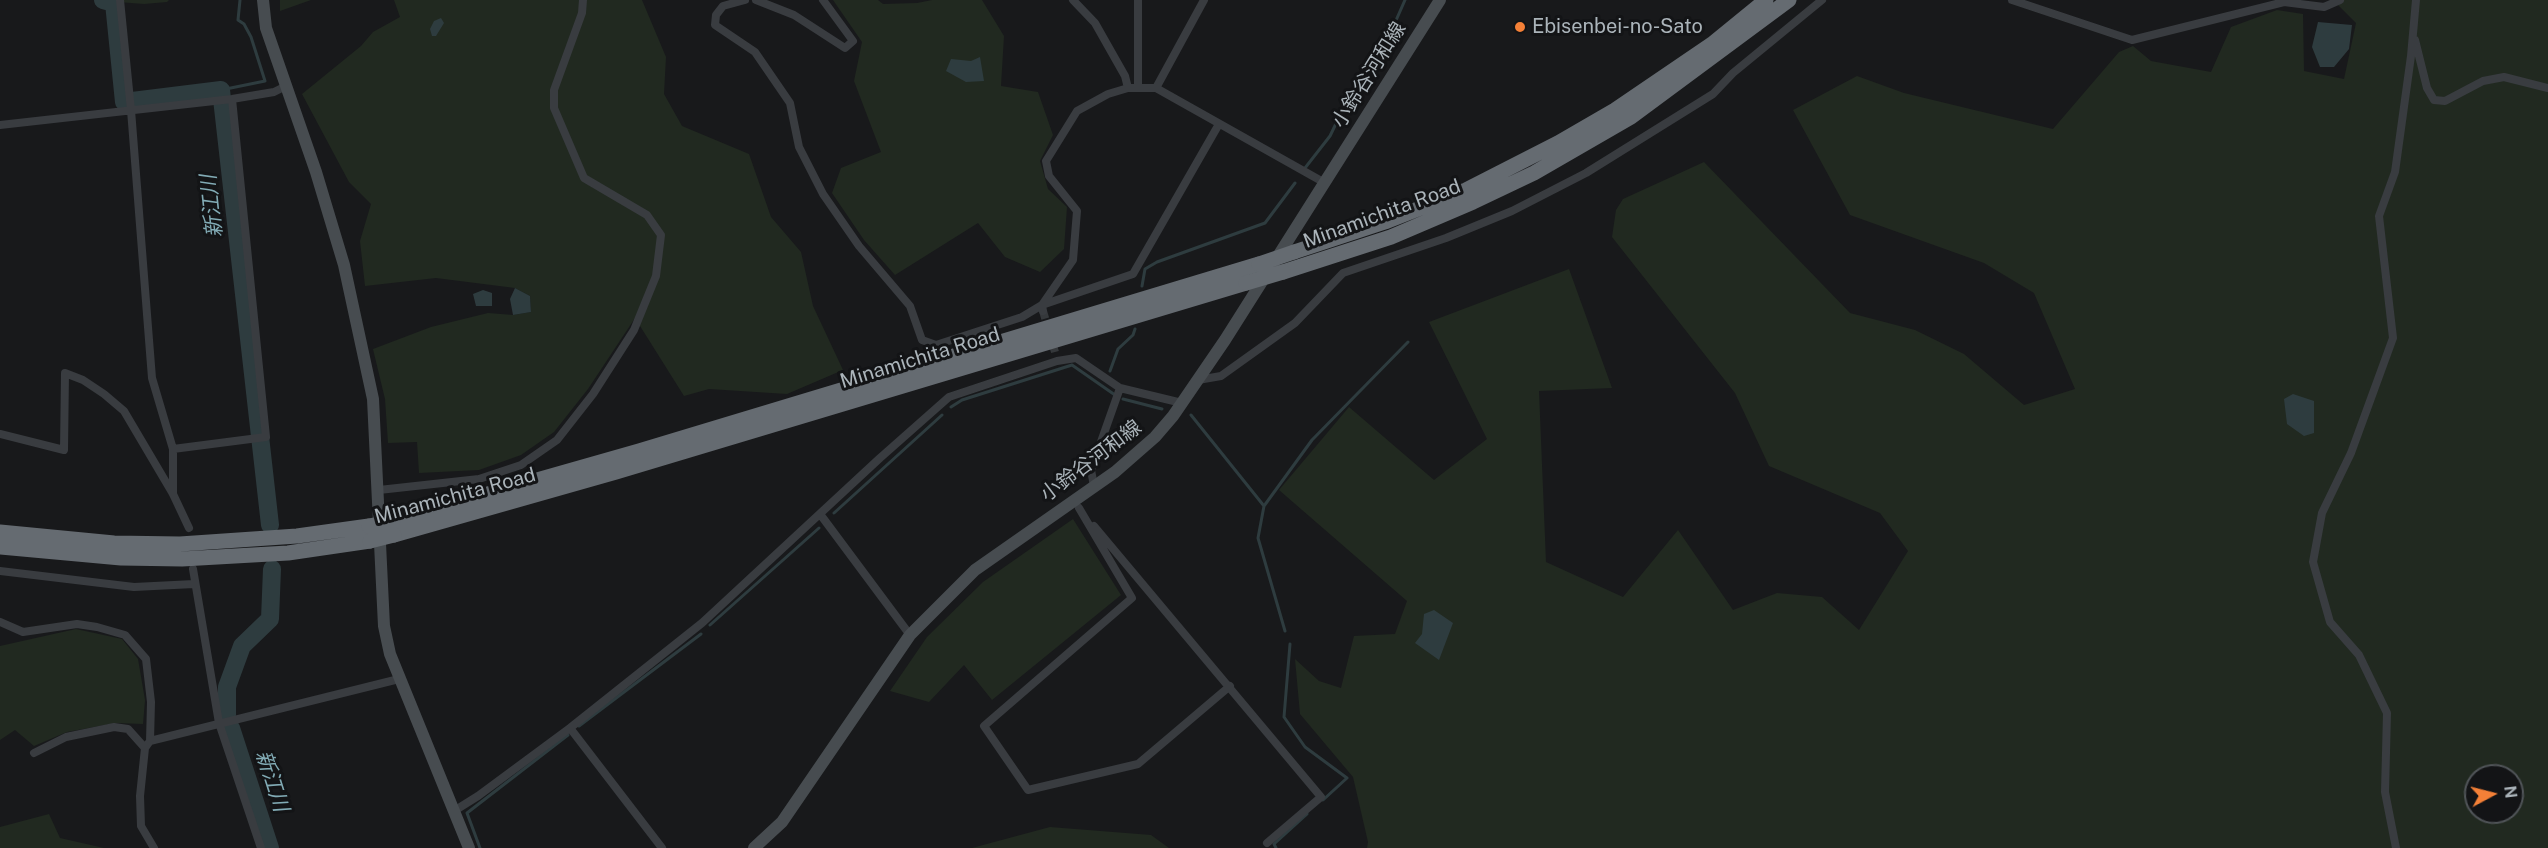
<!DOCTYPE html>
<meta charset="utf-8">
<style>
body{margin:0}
#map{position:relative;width:2548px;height:848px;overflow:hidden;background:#18191b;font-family:"Public Sans",sans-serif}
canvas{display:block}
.north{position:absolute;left:2464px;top:764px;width:60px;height:60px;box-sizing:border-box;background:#131416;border:2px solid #505458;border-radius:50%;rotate:83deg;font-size:16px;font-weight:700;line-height:24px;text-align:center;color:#abb4ba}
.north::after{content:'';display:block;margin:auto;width:21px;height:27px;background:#f48037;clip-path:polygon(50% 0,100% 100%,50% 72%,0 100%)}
</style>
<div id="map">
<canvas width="2548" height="848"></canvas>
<div class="north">N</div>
</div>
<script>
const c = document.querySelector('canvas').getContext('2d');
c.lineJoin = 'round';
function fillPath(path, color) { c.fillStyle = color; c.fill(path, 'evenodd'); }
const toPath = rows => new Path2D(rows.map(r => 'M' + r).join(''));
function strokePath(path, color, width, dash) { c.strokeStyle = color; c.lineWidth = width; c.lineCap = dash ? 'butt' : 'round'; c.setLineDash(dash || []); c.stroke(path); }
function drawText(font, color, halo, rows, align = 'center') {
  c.font = font + ' "Public Sans","Noto Sans JP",sans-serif'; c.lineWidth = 6; c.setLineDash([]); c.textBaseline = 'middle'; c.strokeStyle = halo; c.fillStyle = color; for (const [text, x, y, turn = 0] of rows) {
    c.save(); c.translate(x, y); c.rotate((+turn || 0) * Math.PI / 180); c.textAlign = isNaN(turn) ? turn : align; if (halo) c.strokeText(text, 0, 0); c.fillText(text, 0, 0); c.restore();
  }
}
fillPath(toPath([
 [117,0,169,0,167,2,144,4,118,2],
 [280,0,311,0,280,11],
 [394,0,642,0,666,57,664,94,682,126,749,154,771,217,801,252,813,306,843,370,787,394,709,389,684,396,635,318,588,389,554,432,521,455,479,470,419,473,417,442,388,443,385,399,373,349,431,327,488,313,513,315,531,312,530,296,515,288,436,278,365,286,360,241,371,204,349,182,302,94,361,46,373,32,400,17],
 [833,0,878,0,883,4,917,3,932,0,982,0,1004,36,1001,86,1038,92,1053,135,1040,161,1048,189,1067,207,1064,249,1040,272,1005,257,978,223,895,275,864,240,832,193,841,168,881,152,854,81,862,42],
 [2333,0,2548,0,2548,848,1367,848,1368,842,1353,777,1300,714,1295,659,1319,681,1341,688,1354,636,1395,634,1407,601,1279,490,1349,407,1434,480,1487,439,1429,322,1569,269,1612,388,1539,391,1546,562,1623,597,1678,530,1733,610,1777,593,1822,597,1859,630,1908,551,1880,513,1769,466,1735,393,1612,237,1616,210,1623,199,1704,162,1850,313,1915,330,1964,354,2024,405,2075,389,2034,293,1984,263,1850,215,1793,110,1857,76,1904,93,2053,129,2119,52,2133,46,2151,61,2211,72,2231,27,2277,10,2303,14,2304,71,2344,79,2356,23],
 [2476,776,2512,776,2512,812,2476,812],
 [1073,519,1121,595,992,700,964,665,929,702,890,691,927,637,983,582],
 [76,629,122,639,138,659,145,700,143,724,116,723,67,732,34,746,15,730,0,740,0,646],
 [49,814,60,838,104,848,0,848,0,827],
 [1050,827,1151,835,1169,848,972,848]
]), '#212920');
fillPath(toPath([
 [441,18,444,23,436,36,432,36,430,29,434,21],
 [2318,22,2352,25,2349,49,2334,67,2320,67,2312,47],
 [980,57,984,81,966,82,946,71,951,59,971,61],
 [515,288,530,296,531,312,513,315,510,299],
 [483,290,492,293,492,306,476,306,473,294],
 [2293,394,2314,401,2314,433,2304,436,2287,424,2284,399],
 [1434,610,1453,623,1439,660,1415,643,1422,634,1424,614]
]), '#2e3c3f');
strokePath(toPath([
 [221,90,265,81,251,37,244,24,238,20,240,0],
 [1305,168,1330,136,1343,109,1376,66,1405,0],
 [1142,286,1145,269,1157,262,1265,223,1295,183],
 [1110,371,1118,349,1133,335,1135,329],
 [1123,399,1162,409],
 [951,407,962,400,1072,365,1115,395],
 [1191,415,1264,506,1312,440,1408,342],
 [1264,506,1258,538,1285,631],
 [834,513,942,415],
 [710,625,819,528],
 [1290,644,1284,717,1305,747,1347,778,1323,800],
 [579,726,701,634],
 [480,848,467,813,568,735],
 [1276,848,1274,844,1307,814]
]), '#2e3c3f', 3);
strokePath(toPath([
 [103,0,114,3,124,102,221,90,270,525],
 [227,715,227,687,242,646,270,619,272,569],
 [231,728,270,848]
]), '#2e3c3f', 18);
strokePath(toPath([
 [1043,311,1055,352]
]), '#35383b', 8, [8, 4]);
strokePath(toPath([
 [120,0,131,110,152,378,173,449,173,494],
 [745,0,723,6,716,15,715,25,755,52,790,103,799,147,823,194,859,246,910,306,922,340,936,345,1022,317,1042,305,1133,274,1219,124],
 [756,0,794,15,845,48,853,41,823,0],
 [1073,0,1095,23,1125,76,1128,88],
 [2012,0,2132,40,2284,2,2324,7,2340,0],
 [2415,40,2427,88,2434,100,2445,101,2483,81,2504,77,2548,88],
 [1138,87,1138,0],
 [1156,88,1204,0],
 [0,125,232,99,274,92,286,86],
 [1043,311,1042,305,1073,260,1077,211,1049,176,1046,161,1077,111,1108,94,1128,88,1156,88,1325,183],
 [1198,380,1221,376,1295,323,1343,273,1446,238,1512,211,1586,173,1713,94,1733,73,1822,0],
 [0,434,64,450,65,373,83,380,104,394,124,411,173,494,189,528],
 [173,449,266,437,232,99],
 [1094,486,1091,470,1120,388],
 [379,490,479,479,521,465,557,440,593,394,634,330,656,276,661,235,647,215,584,178,554,108,554,90,582,13,583,0],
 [1079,508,1132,598,984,726,1028,790,1138,764,1230,686],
 [820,514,910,635],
 [1094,526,1321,797,1267,843],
 [193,569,219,723,261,848],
 [0,571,134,587,194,584],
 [0,622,23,632,77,624,97,627,125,635,146,659,151,702,150,741,145,748,140,796,141,826,154,848],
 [570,728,662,848],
 [150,741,399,679],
 [34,753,66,737,114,727,128,729,145,748],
 [454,811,478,796,570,728,702,623,880,458,949,397,1057,361,1076,358,1120,388,1182,403],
 [2396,848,2385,792,2387,713,2359,655,2330,622,2313,562,2322,513,2351,453,2393,338,2379,216,2395,172,2411,56,2416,0]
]), '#393c40', 8);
strokePath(toPath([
 [263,0,266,28,316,172,344,265,373,399,384,626,390,654,469,848],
 [754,848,782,822,910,635,975,570,1115,472,1155,437,1173,416,1225,340,1440,0]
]), '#474c50', 12);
strokePath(toPath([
 [1294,252,1385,222,1466,190,1558,143,1615,110,1712,44,1766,0],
 [1283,272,1391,237,1473,202,1534,173,1631,117,1789,0],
 [393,521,639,451,1259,264],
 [0,532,114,543,180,544,297,536,369,526],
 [394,535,616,472,1246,283],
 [0,547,121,558,182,559,288,553,370,541]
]), '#656b71', 15);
strokePath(toPath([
 [1259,264,1294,252],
 [1246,283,1283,272],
 [369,526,393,521],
 [370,541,394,535]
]), '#656b71', 15);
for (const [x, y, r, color] of [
 [1520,27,6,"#f48037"]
]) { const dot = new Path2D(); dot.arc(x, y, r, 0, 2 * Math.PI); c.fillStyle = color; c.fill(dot); strokePath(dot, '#131416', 2); }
drawText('20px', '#abb4ba', '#131416', [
 ["Ebisenbei-no-Sato",1532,27]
], 'left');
drawText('20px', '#abb4ba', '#131416', [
 ["小鈴谷河和線",1369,75,-58],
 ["Minamichita Road",1382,214,-20],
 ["Minamichita Road",920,358,-17],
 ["小鈴谷河和線",1091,461,-37],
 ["Minamichita Road",455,496,-15]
]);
drawText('italic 21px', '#82abb5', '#131416', [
 ["新江川",212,206,-96],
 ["新江川",272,781,72]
]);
</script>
